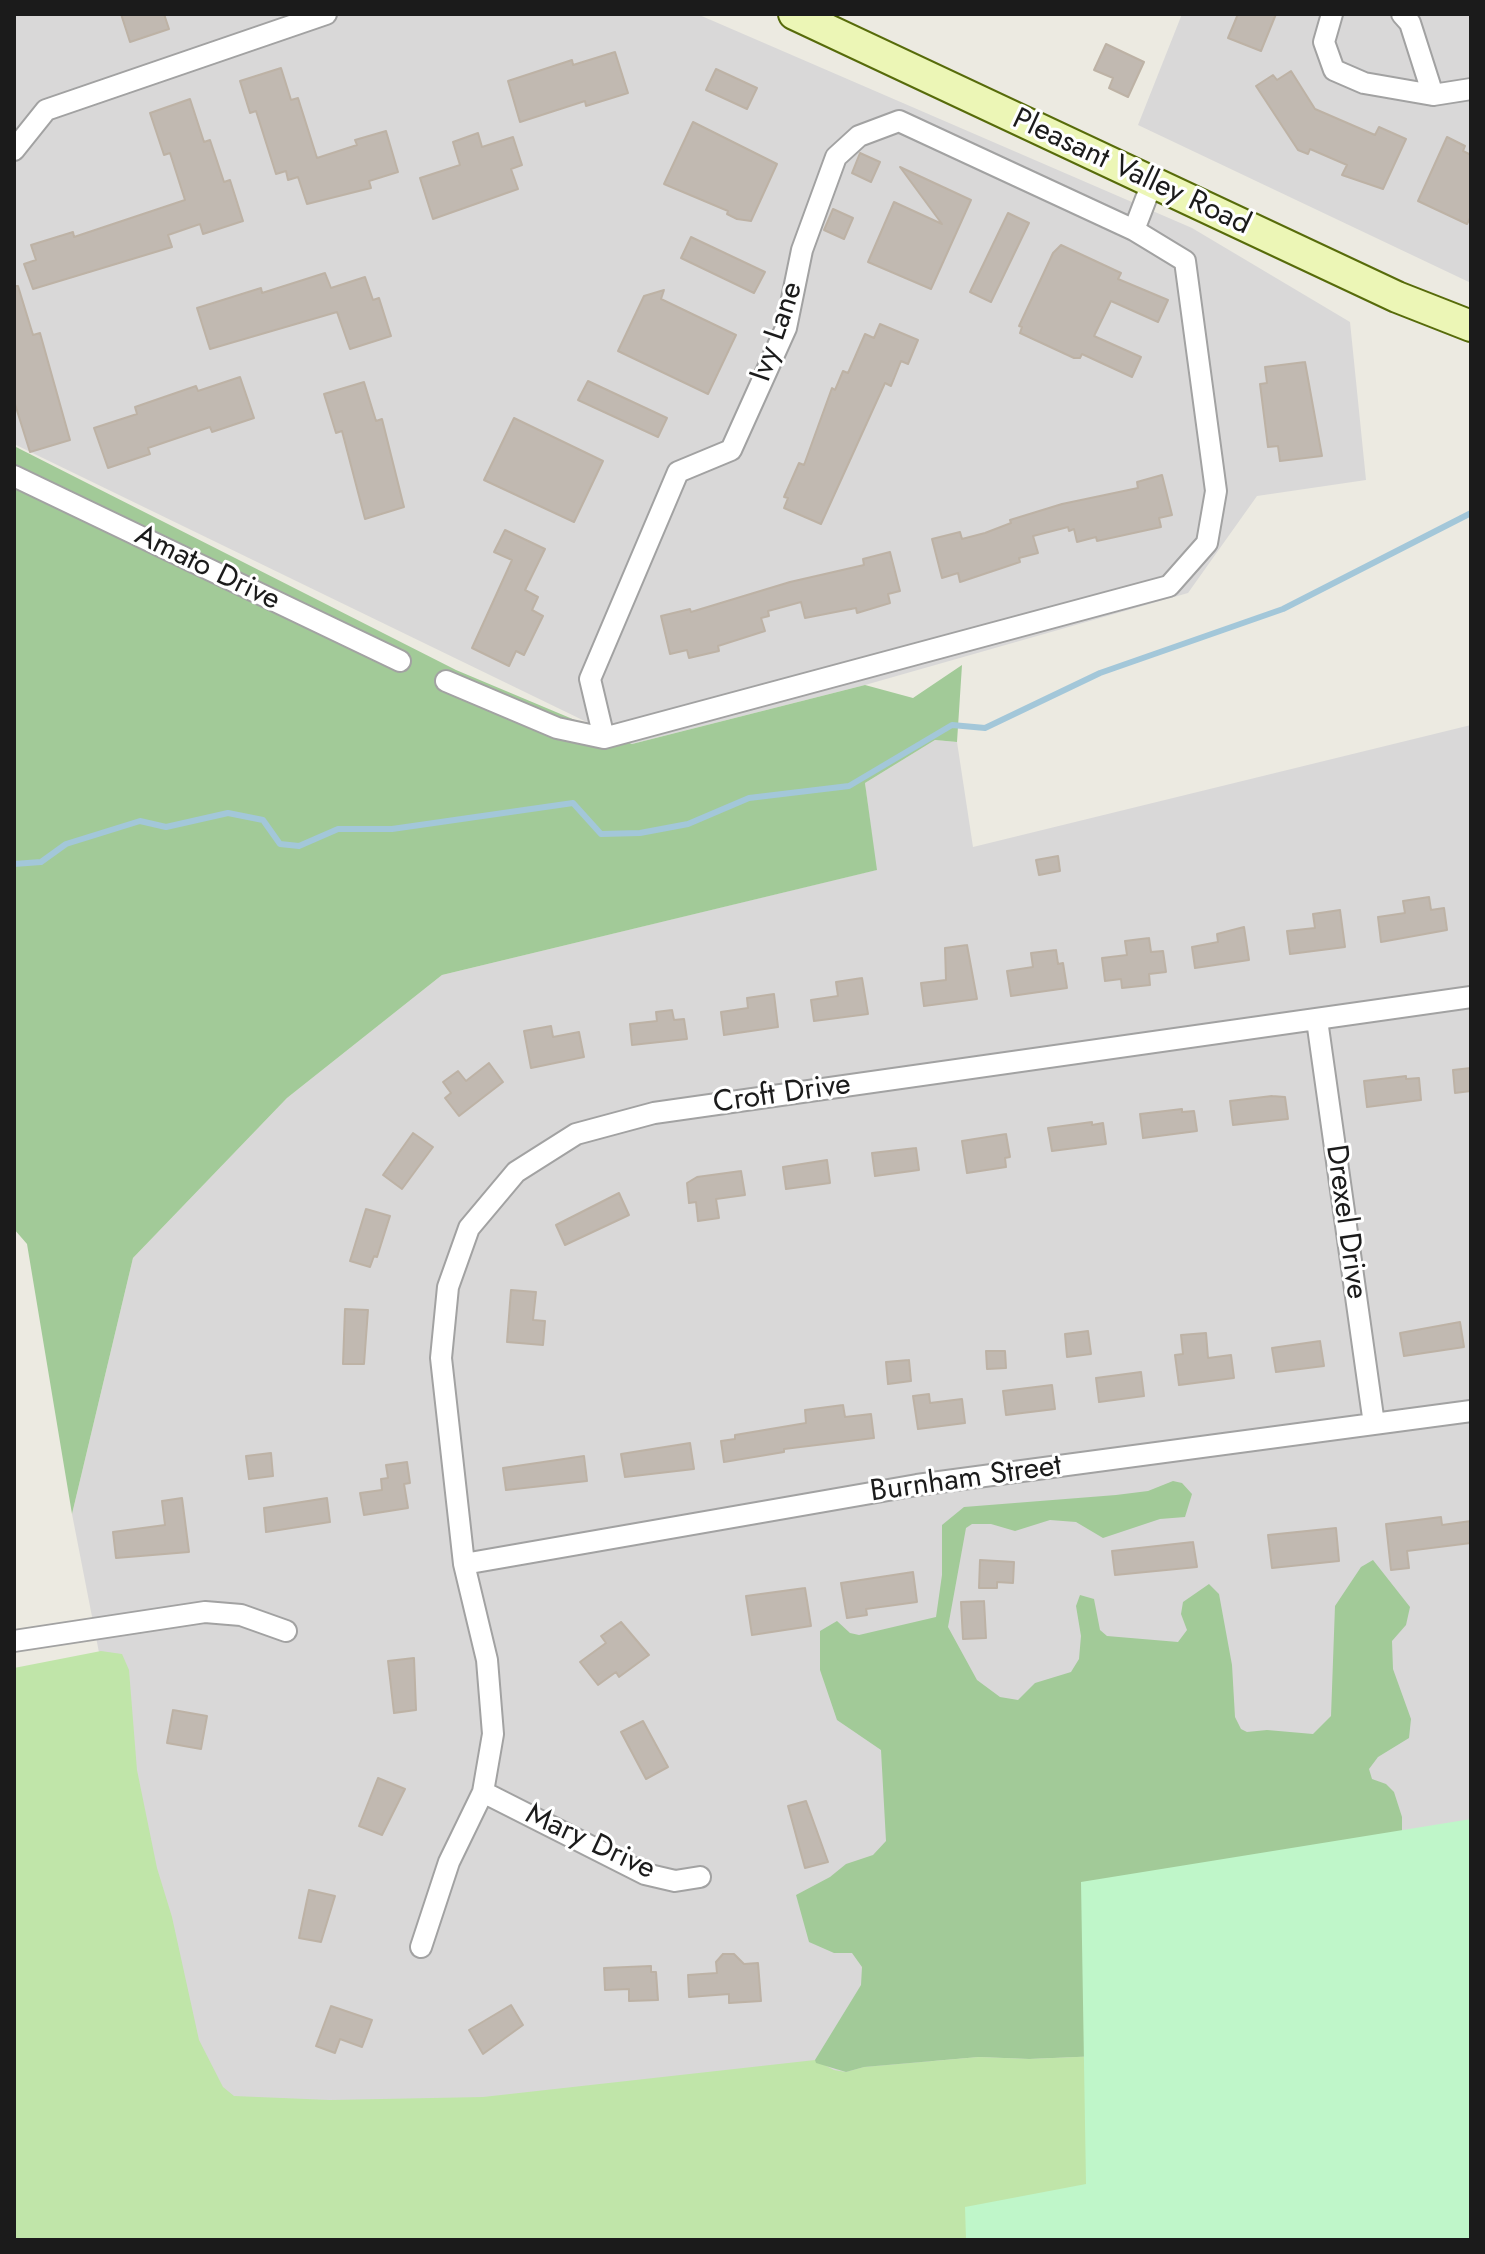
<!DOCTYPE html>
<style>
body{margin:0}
#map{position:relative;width:1485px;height:2254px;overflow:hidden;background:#eceae1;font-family:Jost,sans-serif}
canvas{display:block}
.frame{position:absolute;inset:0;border:16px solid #1b1b1b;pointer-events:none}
</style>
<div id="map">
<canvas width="1485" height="2254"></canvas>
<div class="frame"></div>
</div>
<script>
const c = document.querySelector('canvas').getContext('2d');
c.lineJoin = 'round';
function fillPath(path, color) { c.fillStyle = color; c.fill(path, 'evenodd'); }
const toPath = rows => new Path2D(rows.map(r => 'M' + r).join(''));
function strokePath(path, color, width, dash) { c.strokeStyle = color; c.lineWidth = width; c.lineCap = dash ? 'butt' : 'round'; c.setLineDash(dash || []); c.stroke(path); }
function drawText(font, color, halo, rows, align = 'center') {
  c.font = font + ' Jost,sans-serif'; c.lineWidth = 6; c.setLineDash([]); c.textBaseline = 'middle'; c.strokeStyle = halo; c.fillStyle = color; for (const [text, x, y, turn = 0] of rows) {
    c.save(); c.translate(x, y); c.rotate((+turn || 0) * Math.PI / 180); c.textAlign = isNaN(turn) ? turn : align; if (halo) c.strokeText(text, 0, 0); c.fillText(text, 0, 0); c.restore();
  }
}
fillPath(toPath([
 [14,14,697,14,1192,228,1350,322,1366,480,1257,496,1188,593,865,685,632,744,14,444],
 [1182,14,1471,14,1471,283,1138,125],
 [1471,725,1471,1825,889,2080,453,2108,201,2097,164,1986,72,1514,133,1258,287,1098,442,975,876,870,865,783,935,740,957,742,973,847]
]), '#d9d8d8');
fillPath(toPath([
 [101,1651,122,1654,129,1670,137,1770,157,1868,172,1917,199,2040,223,2087,234,2096,330,2100,483,2097,815,2060,834,2070,846,2072,864,2067,979,2057,1029,2059,1172,2053,1471,2029,1471,2240,14,2240,14,1668]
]), '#c0e5a9');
fillPath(toPath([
 [14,446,456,670,632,744,865,685,913,698,962,665,957,742,935,740,865,783,877,870,442,975,287,1098,133,1258,72,1514,27,1244,14,1229],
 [1173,1481,1182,1483,1192,1494,1185,1517,1160,1519,1103,1538,1076,1522,1050,1520,1015,1531,991,1524,972,1524,966,1528,948,1627,977,1680,1000,1697,1018,1700,1035,1683,1071,1672,1079,1659,1081,1636,1076,1606,1080,1595,1094,1599,1100,1630,1107,1636,1178,1642,1187,1630,1181,1614,1183,1602,1209,1584,1219,1594,1232,1665,1235,1717,1241,1729,1247,1732,1267,1730,1313,1734,1331,1716,1335,1606,1361,1567,1373,1560,1410,1607,1406,1625,1392,1641,1393,1669,1411,1719,1409,1738,1378,1757,1369,1769,1372,1779,1386,1784,1394,1792,1402,1817,1402,1837,1172,2053,1029,2059,979,2057,864,2067,846,2072,816,2063,815,2060,861,1985,862,1967,852,1953,834,1953,809,1942,796,1895,830,1877,846,1864,873,1855,886,1841,881,1750,837,1720,820,1670,820,1631,837,1621,850,1633,859,1635,936,1617,942,1575,942,1525,964,1507,1116,1495,1148,1491]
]), '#a2ca98');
fillPath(toPath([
 [1471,1819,1471,2240,955,2240,966,2239,965,2207,1086,2184,1081,1882]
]), '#bff6c9');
strokePath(toPath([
 [14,864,41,862,66,844,140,821,166,827,228,813,263,820,280,844,299,846,338,829,392,829,573,803,601,834,640,833,688,824,749,798,849,786,952,725,985,728,1100,673,1283,609,1471,513]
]), '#a3c7d9', 6);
const building = toPath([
 [121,14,164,14,169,29,130,42,121,14],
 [1238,14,1276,14,1261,51,1228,38,1238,14],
 [1106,44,1144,62,1128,97,1109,88,1113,78,1094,70,1106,44],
 [615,52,628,93,586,106,585,101,520,122,508,81,572,60,573,65,615,52],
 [281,68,291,100,298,98,317,158,357,145,355,140,386,131,398,172,369,181,371,188,307,204,298,177,288,180,286,171,276,174,256,111,250,113,240,81,281,68],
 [716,69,757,88,747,109,706,90,716,69],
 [1291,71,1315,109,1375,135,1379,127,1406,139,1383,189,1342,175,1347,165,1310,149,1308,154,1298,150,1256,86,1273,75,1277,80,1291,71],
 [190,99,204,142,210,140,224,182,230,180,243,221,203,234,200,224,168,235,172,247,33,289,24,264,36,260,31,245,73,232,74,237,185,200,170,153,164,155,150,113,190,99],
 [693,122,777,164,751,221,737,219,727,214,728,211,664,184,693,122],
 [478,133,482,147,513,137,522,165,511,169,518,189,433,219,420,178,460,165,453,142,478,133],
 [1447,137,1465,146,1463,151,1471,155,1471,216,1467,224,1418,201,1447,137],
 [860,153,880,162,871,182,852,173,860,153],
 [900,167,971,200,931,289,868,262,894,202,942,224,900,167],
 [833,209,853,218,844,239,824,230,833,209],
 [1008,213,1029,223,991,302,970,292,1008,213],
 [691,237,765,272,754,293,681,258,691,237],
 [1061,245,1121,273,1118,279,1168,300,1158,322,1111,301,1094,336,1141,357,1132,377,1082,354,1080,358,1074,358,1020,333,1022,327,1019,326,1053,253,1061,245],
 [325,273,331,288,365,277,373,300,379,298,391,336,350,349,337,312,210,349,197,308,261,288,262,293,325,273],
 [14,286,18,286,33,335,40,333,70,440,30,452,14,401,14,286],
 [664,290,661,299,736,335,708,394,618,351,644,296,664,290],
 [880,324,918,340,908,364,901,361,891,386,885,383,821,524,784,508,788,498,784,497,799,463,804,465,832,388,835,390,843,371,848,373,865,334,874,338,880,324],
 [1305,362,1322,456,1280,461,1278,446,1268,447,1260,384,1267,383,1265,367,1305,362],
 [240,377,254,418,212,432,210,427,148,448,150,454,108,468,94,428,137,414,135,407,196,386,198,391,240,377],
 [588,381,667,418,658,437,578,400,588,381],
 [364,382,376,421,382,419,404,507,365,519,342,431,336,433,324,394,364,382],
 [514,418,603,461,574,522,484,480,514,418],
 [1162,475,1172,515,1159,518,1161,527,1097,541,1096,537,1077,542,1074,529,1069,531,1068,527,1033,536,1038,553,1019,558,1020,562,960,582,958,573,942,578,932,539,960,532,962,539,985,533,1011,523,1010,520,1062,504,1138,488,1137,482,1162,475],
 [505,530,545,549,525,590,538,597,532,610,543,616,524,655,516,651,509,666,472,648,512,560,494,552,505,530],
 [890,552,900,591,888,594,890,603,857,613,856,608,805,618,801,602,768,611,769,616,761,618,765,631,718,646,719,651,689,658,687,650,670,654,661,616,690,609,691,612,790,582,864,565,863,559,890,552],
 [1058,856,1060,871,1039,875,1036,860,1058,856],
 [1429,897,1431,910,1444,908,1447,930,1381,942,1378,917,1405,913,1403,901,1429,897],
 [1340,910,1345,947,1290,954,1287,931,1315,928,1313,914,1340,910],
 [1244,927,1249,960,1195,968,1192,947,1218,942,1217,934,1244,927],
 [1149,938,1151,952,1163,951,1166,972,1149,974,1150,985,1122,988,1121,979,1105,981,1102,958,1127,955,1125,941,1149,938],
 [967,945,977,999,924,1006,921,983,946,980,945,948,967,945],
 [1056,950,1058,964,1063,963,1067,988,1011,996,1007,971,1033,967,1031,953,1056,950],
 [862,978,868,1014,814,1021,811,1000,838,996,836,982,862,978],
 [774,994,778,1027,724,1035,721,1012,748,1008,747,998,774,994],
 [672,1010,674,1020,684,1019,687,1039,632,1045,630,1024,657,1021,656,1012,672,1010],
 [551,1026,553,1037,579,1032,584,1057,531,1068,524,1031,551,1026],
 [489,1063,503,1082,459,1116,445,1098,451,1093,443,1082,458,1071,466,1081,489,1063],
 [1471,1068,1471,1091,1455,1093,1453,1070,1471,1068],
 [1406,1076,1406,1079,1419,1078,1421,1100,1367,1107,1364,1081,1406,1076],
 [1272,1096,1285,1097,1288,1119,1233,1125,1230,1101,1272,1096],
 [1182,1109,1182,1112,1194,1111,1197,1131,1143,1138,1140,1114,1182,1109],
 [1092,1122,1092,1125,1103,1123,1106,1144,1052,1151,1048,1128,1092,1122],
 [413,1133,433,1147,402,1189,383,1175,413,1133],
 [1006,1134,1010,1157,1005,1158,1006,1167,967,1173,962,1141,1006,1134],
 [916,1148,919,1170,875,1176,872,1153,916,1148],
 [827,1160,830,1183,786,1189,783,1167,827,1160],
 [741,1171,745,1195,716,1199,719,1218,698,1221,696,1202,689,1203,687,1183,697,1177,741,1171],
 [619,1193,629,1215,565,1245,556,1225,619,1193],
 [366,1209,390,1216,377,1257,374,1256,370,1267,350,1261,366,1209],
 [511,1290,536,1292,533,1320,545,1321,543,1345,507,1342,511,1290],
 [345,1309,368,1310,364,1364,343,1364,345,1309],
 [1460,1322,1464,1347,1404,1356,1400,1333,1460,1322],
 [1088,1331,1091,1354,1067,1357,1065,1334,1088,1331],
 [1206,1333,1208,1358,1231,1355,1234,1378,1179,1385,1175,1355,1183,1354,1181,1335,1206,1333],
 [1320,1341,1324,1366,1276,1372,1272,1348,1320,1341],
 [986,1351,1005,1351,1006,1368,987,1369,986,1351],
 [909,1360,911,1381,888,1384,886,1362,909,1360],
 [1141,1372,1144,1396,1099,1402,1096,1378,1141,1372],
 [1052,1385,1055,1409,1006,1415,1003,1391,1052,1385],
 [929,1394,930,1403,962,1399,965,1423,918,1429,913,1396,929,1394],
 [843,1405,845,1417,871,1414,874,1438,784,1449,784,1452,724,1462,721,1441,735,1439,735,1435,806,1423,805,1410,843,1405],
 [690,1443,694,1469,625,1477,621,1454,690,1443],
 [271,1453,273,1476,249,1479,246,1456,271,1453],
 [584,1456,587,1481,506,1490,503,1468,584,1456],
 [407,1462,410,1483,404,1484,408,1508,364,1515,360,1493,382,1490,381,1479,388,1478,386,1465,407,1462],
 [182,1498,189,1552,116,1558,113,1532,165,1525,162,1501,182,1498],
 [327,1498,330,1522,266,1532,264,1508,327,1498],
 [1441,1517,1442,1525,1471,1521,1471,1543,1407,1551,1409,1568,1391,1570,1386,1524,1441,1517],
 [1336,1528,1339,1561,1272,1568,1268,1535,1336,1528],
 [1193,1542,1197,1567,1115,1575,1112,1551,1193,1542],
 [980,1560,1014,1562,1013,1583,997,1582,997,1588,979,1588,980,1560],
 [913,1572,917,1602,866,1609,867,1615,847,1618,841,1583,913,1572],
 [805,1588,811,1626,752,1635,746,1596,805,1588],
 [984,1601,986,1638,963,1639,961,1602,984,1601],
 [621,1622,649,1655,619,1677,616,1672,598,1685,580,1662,606,1643,601,1636,621,1622],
 [414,1658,416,1710,394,1713,388,1661,414,1658],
 [173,1710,207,1716,201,1749,167,1743,173,1710],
 [643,1721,668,1767,646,1779,621,1732,643,1721],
 [378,1778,405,1789,382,1835,359,1826,378,1778],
 [806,1801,828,1862,805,1868,788,1806,806,1801],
 [309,1890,335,1896,321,1942,299,1938,309,1890],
 [723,1954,734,1954,744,1964,758,1963,761,2001,729,2003,729,1994,689,1997,688,1975,717,1973,716,1962,723,1954],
 [651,1966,651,1972,656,1972,658,2000,629,2001,629,1989,605,1990,604,1968,651,1966],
 [511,2005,523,2025,483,2054,469,2030,511,2005],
 [331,2006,372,2020,362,2047,340,2039,335,2053,316,2046,331,2006]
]);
fillPath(building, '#c1b9b1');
strokePath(building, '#bdb2a5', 2);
const minor = toPath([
 [1332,14,1324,42,1334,70,1364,83,1433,95,1471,89],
 [1402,14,1410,23,1433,95],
 [14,150,46,110,326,14],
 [1134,230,1152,183],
 [14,476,400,661],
 [446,681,557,728,604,738,1169,586,1207,543,1216,491,1185,261,1134,230,899,121,859,136,836,157,802,250,786,328,731,450,678,472,590,679,604,738],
 [1317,1020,1374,1424],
 [464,1564,917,1485,1471,1411],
 [14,1641,205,1612,241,1615,286,1631],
 [483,1792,645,1874,675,1881,700,1877],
 [421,1947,449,1862,483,1792,493,1734,487,1660,464,1564,441,1358,448,1287,469,1228,516,1172,576,1134,654,1113,1471,997]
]);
const secondary = toPath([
 [794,14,1397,297,1471,326]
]);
strokePath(minor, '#a2a2a2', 24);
strokePath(secondary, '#576b0a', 34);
strokePath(minor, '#fff', 20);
strokePath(secondary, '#ecf6b6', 30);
drawText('30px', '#1b1b1b', '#fff', [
 ["Pleasant Valley Road",1131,173,25],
 ["Ivy Lane",778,332,-71],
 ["Amato Drive",207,569,26],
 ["Croft Drive",782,1095,-8],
 ["Drexel Drive",1345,1222,82],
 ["Burnham Street",966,1480,-8],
 ["Mary Drive",590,1843,25]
]);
</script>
